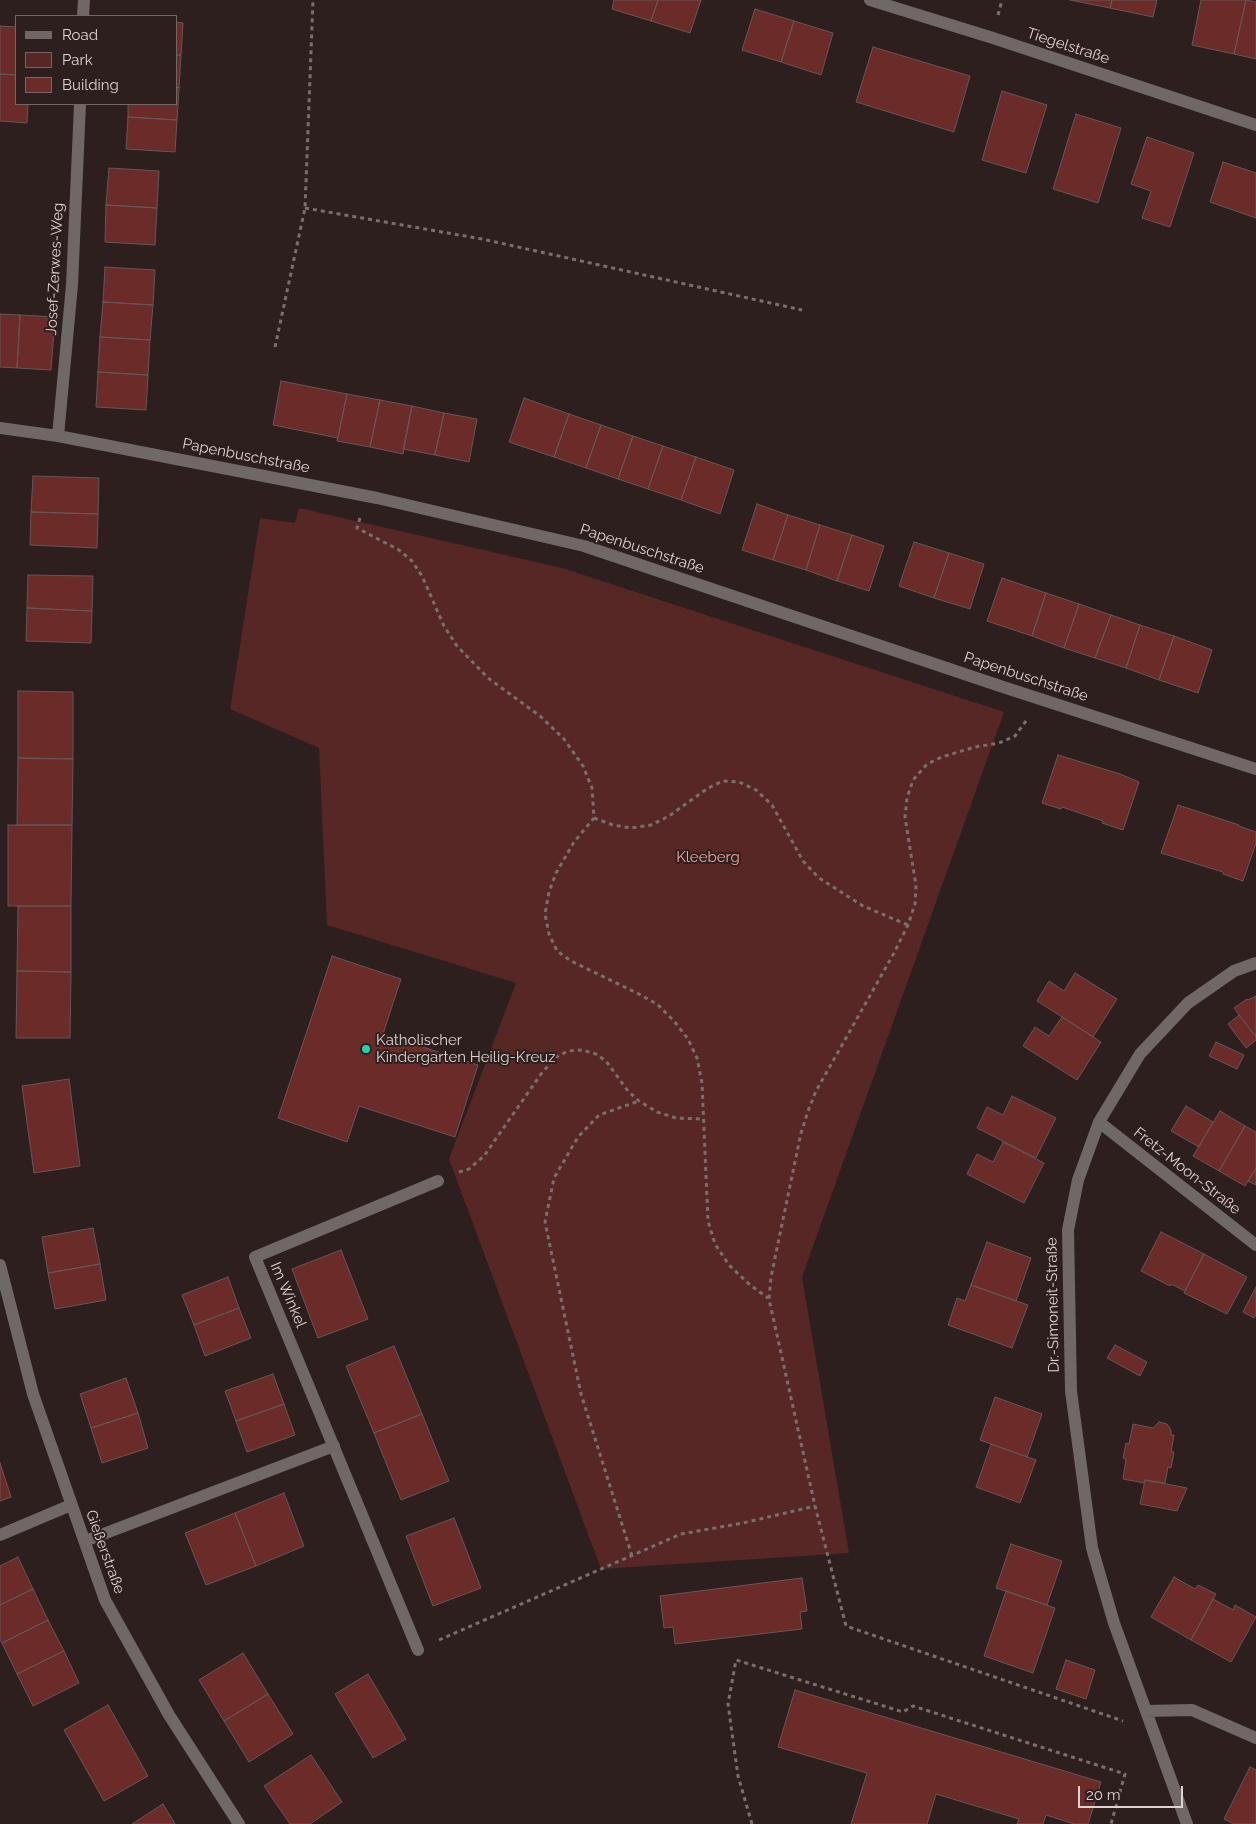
<!DOCTYPE html>
<meta charset="utf-8">
<style>
body{margin:0}
#map{position:relative;width:1256px;height:1824px;overflow:hidden;background:#2d1f1e;font-family:Raleway,sans-serif}
canvas{display:block}
.legend{position:absolute;left:15px;top:15px;width:162px;height:90px;box-sizing:border-box;background:#2d1f1e;border:1px solid #736766;margin:0;padding:6px 9px;list-style:none;font-size:15px;color:#ddd3d2}
.legend li{display:flex;align-items:center;gap:10px;height:25px}
.legend b{width:25px;border:1px solid #736766}
.scale{position:absolute;left:1078px;top:1786px;width:105px;height:22px;box-sizing:border-box;border:2px solid #ddd3d2;border-top:0;padding-left:6px;font-size:15px;line-height:18px;white-space:nowrap;color:#ddd3d2;-webkit-text-stroke:4px #2d1f1e;paint-order:stroke}
</style>
<div id="map">
<canvas width="1256" height="1824"></canvas>
<ul class="legend">
<li><b style="height:6px;background:#6f6867"></b>Road</li>
<li><b style="height:14px;background:#562725"></b>Park</li>
<li><b style="height:14px;background:#6b2b28"></b>Building</li>
</ul>
<div class="scale">20 m</div>
</div>
<script>
const c = document.querySelector('canvas').getContext('2d');
c.lineJoin = 'round';
function fillPath(path, color) { c.fillStyle = color; c.fill(path, 'evenodd'); }
const toPath = rows => new Path2D(rows.map(r => 'M' + r).join(''));
function strokePath(path, color, width, dash) { c.strokeStyle = color; c.lineWidth = width; c.lineCap = dash ? 'butt' : 'round'; c.setLineDash(dash || []); c.stroke(path); }
function drawText(font, color, halo, rows, align = 'center') {
  c.font = font + ' Raleway,sans-serif'; c.lineWidth = 4; c.setLineDash([]); c.textBaseline = 'middle'; c.strokeStyle = halo; c.fillStyle = color; for (const [text, x, y, turn = 0] of rows) {
    c.save(); c.translate(x, y); c.rotate((+turn || 0) * Math.PI / 180); c.textAlign = isNaN(turn) ? turn : align; if (halo) c.strokeText(text, 0, 0); c.fillText(text, 0, 0); c.restore();
  }
}
fillPath(toPath([
 [299,508,562,568,1004,712,802,1277,849,1553,601,1569,449,1159,516,983,327,925,319,748,230,709,260,518,295,523]
]), '#562725');
const building = toPath([
 [614,0,658,0,651,21,612,9,614,0],
 [658,0,701,0,690,33,651,21,658,0],
 [1070,0,1112,0,1110,8,1070,0],
 [1112,0,1157,0,1153,17,1110,8,1112,0],
 [1201,0,1246,0,1234,54,1192,45,1201,0],
 [1246,0,1256,2,1256,59,1234,54,1246,0],
 [755,9,794,21,781,62,742,50,755,9],
 [794,21,833,33,821,75,781,62,794,21],
 [176,22,183,23,181,55,176,55,176,22],
 [0,26,16,27,16,75,0,74,0,26],
 [873,47,970,76,954,132,856,102,873,47],
 [176,55,181,55,179,88,176,87,176,55],
 [0,74,16,75,16,104,28,104,27,123,0,121,0,74],
 [176,87,179,88,177,120,128,117,128,104,176,104,176,87],
 [1002,91,1047,105,1026,173,982,160,1002,91],
 [1076,114,1121,128,1098,203,1053,189,1076,114],
 [128,117,177,120,175,152,126,149,128,117],
 [1147,137,1194,153,1170,227,1142,218,1151,191,1131,184,1147,137],
 [1223,162,1256,173,1256,218,1210,202,1223,162],
 [109,168,159,171,157,208,106,205,109,168],
 [106,205,157,208,155,245,105,242,106,205],
 [105,267,155,270,153,305,103,302,105,267],
 [103,302,153,305,150,340,100,337,103,302],
 [0,314,20,315,17,368,0,367,0,314],
 [20,315,55,317,51,370,17,368,20,315],
 [100,337,150,340,148,375,98,372,100,337],
 [98,372,148,375,146,410,96,407,98,372],
 [281,381,347,394,338,438,273,425,281,381],
 [347,394,380,400,370,447,337,441,347,394],
 [524,398,569,414,554,457,509,442,524,398],
 [380,400,412,406,403,454,370,447,380,400],
 [412,406,444,413,435,455,403,449,412,406],
 [444,413,477,419,469,462,435,455,444,413],
 [569,414,601,425,586,468,554,457,569,414],
 [601,425,633,436,618,479,586,468,601,425],
 [633,436,663,446,648,489,618,479,633,436],
 [663,446,696,457,681,500,648,489,663,446],
 [696,457,734,470,720,514,681,500,696,457],
 [33,476,99,478,98,514,31,512,33,476],
 [757,504,788,515,773,560,742,550,757,504],
 [31,512,98,514,97,548,30,545,31,512],
 [788,515,820,525,806,570,773,560,788,515],
 [820,525,852,535,837,581,806,570,820,525],
 [852,535,884,546,869,591,837,581,852,535],
 [914,542,949,553,934,598,899,586,914,542],
 [949,553,984,564,970,609,934,598,949,553],
 [28,575,93,576,92,611,27,608,28,575],
 [1002,578,1046,593,1032,636,987,621,1002,578],
 [1046,593,1079,604,1064,648,1032,636,1046,593],
 [1079,604,1111,615,1095,658,1064,648,1079,604],
 [27,608,92,611,91,643,26,641,27,608],
 [1111,615,1140,625,1126,668,1095,658,1111,615],
 [1140,625,1174,636,1159,680,1126,668,1140,625],
 [1174,636,1212,650,1198,693,1159,680,1174,636],
 [18,691,73,692,73,759,18,758,18,691],
 [1058,755,1120,774,1139,782,1123,830,1102,823,1103,821,1062,807,1061,809,1042,803,1058,755],
 [18,758,73,759,72,825,17,825,18,758],
 [1178,805,1239,825,1239,826,1256,832,1256,843,1243,881,1223,874,1223,872,1161,853,1178,805],
 [8,825,72,825,71,906,8,906,8,825],
 [18,906,71,906,71,972,17,971,18,906],
 [332,956,401,979,383,1034,478,1065,455,1137,359,1106,347,1142,278,1118,332,956],
 [17,971,71,972,70,1038,16,1038,17,971],
 [1075,973,1117,999,1093,1037,1037,1001,1049,981,1064,991,1075,973],
 [1256,996,1256,1037,1234,1008,1247,999,1248,1000,1256,996],
 [1239,1015,1256,1037,1256,1040,1246,1048,1228,1024,1239,1015],
 [1062,1017,1101,1042,1077,1080,1023,1046,1035,1027,1049,1036,1062,1017],
 [1216,1042,1244,1055,1237,1069,1209,1056,1216,1042],
 [69,1079,80,1166,34,1173,22,1086,69,1079],
 [1012,1096,1056,1118,1036,1158,977,1128,987,1107,1003,1115,1012,1096],
 [1186,1106,1213,1122,1199,1147,1171,1131,1186,1106],
 [1220,1111,1245,1126,1219,1171,1193,1156,1220,1111],
 [1245,1126,1256,1132,1256,1168,1245,1186,1219,1171,1245,1126],
 [1003,1142,1044,1163,1024,1203,967,1174,977,1154,993,1162,1003,1142],
 [1256,1168,1256,1185,1248,1181,1256,1168],
 [93,1228,100,1264,48,1273,42,1237,93,1228],
 [1161,1232,1204,1254,1185,1291,1171,1284,1170,1286,1141,1271,1161,1232],
 [987,1242,1031,1258,1016,1301,971,1285,987,1242],
 [341,1250,368,1319,318,1338,292,1269,341,1250],
 [1204,1254,1247,1277,1227,1314,1184,1293,1204,1254],
 [100,1264,106,1300,55,1309,48,1273,100,1264],
 [228,1277,239,1308,194,1325,182,1295,228,1277],
 [971,1285,1028,1305,1012,1348,948,1325,957,1298,965,1301,971,1285],
 [1256,1287,1256,1315,1254,1318,1243,1312,1256,1287],
 [239,1308,251,1338,205,1356,194,1325,239,1308],
 [1115,1345,1147,1362,1140,1376,1107,1358,1115,1345],
 [394,1346,422,1414,374,1433,346,1366,394,1346],
 [273,1374,284,1404,236,1421,225,1391,273,1374],
 [126,1378,138,1413,91,1428,80,1394,126,1378],
 [995,1397,1042,1414,1027,1457,980,1440,995,1397],
 [284,1404,295,1435,247,1452,236,1421,284,1404],
 [138,1413,148,1448,102,1463,91,1428,138,1413],
 [422,1414,449,1481,401,1500,374,1433,422,1414],
 [1159,1422,1167,1424,1171,1430,1171,1435,1174,1435,1171,1452,1174,1452,1171,1468,1168,1467,1165,1483,1145,1480,1144,1483,1123,1479,1126,1459,1123,1458,1126,1443,1129,1444,1133,1424,1153,1428,1159,1422],
 [991,1444,1036,1460,1020,1503,976,1487,991,1444],
 [0,1463,11,1497,0,1501,0,1463],
 [1145,1480,1187,1488,1177,1511,1140,1504,1145,1480],
 [284,1493,304,1546,256,1566,235,1513,284,1493],
 [235,1513,256,1566,206,1585,185,1533,235,1513],
 [454,1518,481,1588,433,1606,406,1536,454,1518],
 [1011,1544,1062,1561,1047,1605,996,1588,1011,1544],
 [18,1557,33,1589,0,1605,0,1566,18,1557],
 [1174,1577,1195,1589,1198,1585,1216,1594,1191,1640,1151,1617,1174,1577],
 [802,1578,807,1611,800,1612,802,1629,675,1644,673,1627,664,1628,660,1596,802,1578],
 [33,1589,48,1620,2,1643,0,1640,0,1605,33,1589],
 [1006,1591,1055,1608,1033,1673,984,1656,1006,1591],
 [1213,1599,1233,1610,1235,1605,1256,1617,1231,1662,1191,1640,1213,1599],
 [48,1620,64,1651,17,1674,2,1643,48,1620],
 [64,1651,79,1683,33,1706,17,1674,64,1651],
 [243,1653,268,1694,224,1721,199,1680,243,1653],
 [1066,1660,1095,1670,1086,1699,1056,1689,1066,1660],
 [368,1674,406,1739,373,1758,335,1694,368,1674],
 [795,1690,1101,1782,1088,1824,1074,1824,1046,1815,1043,1824,1017,1824,1019,1819,936,1794,927,1824,851,1824,867,1773,778,1747,795,1690],
 [268,1694,293,1734,249,1762,224,1721,268,1694],
 [108,1705,148,1776,104,1801,64,1730,108,1705],
 [311,1755,342,1802,310,1824,290,1824,264,1786,311,1755],
 [1250,1767,1256,1770,1256,1824,1234,1824,1224,1819,1250,1767],
 [163,1804,175,1824,132,1824,163,1804]
]);
fillPath(building, '#6b2b28');
strokePath(building, '#675755', 1);
strokePath(toPath([
 [998,15,1002,0],
 [305,208,482,239,802,310],
 [275,347,305,208,313,0],
 [360,518,357,528,399,550,412,561,422,576,444,626,457,646,488,678,540,716,564,739,583,766,592,788,594,818,574,842,556,873,549,892,545,914,549,934,557,951,571,961,635,992,657,1004,674,1021,688,1039,697,1058,702,1083,708,1221,715,1244,729,1265,750,1285,768,1298],
 [1026,721,1015,736,999,743,975,747,942,757,927,764,913,780,907,798,905,817,916,886,915,904,908,925,894,953,816,1091,808,1111,801,1133,771,1277,769,1299,815,1506,846,1626,1123,1721],
 [594,818,613,825,631,828,651,825,669,816,708,788,723,781,739,782,756,790,772,805,803,861,819,878,863,906,908,925],
 [459,1172,469,1169,484,1156,541,1074,556,1057,568,1051,582,1050,596,1054,606,1061,628,1091,639,1101,657,1112,676,1118,702,1119],
 [632,1556,581,1394,545,1222,554,1178,578,1137,599,1115,639,1101],
 [439,1640,681,1534,743,1523,815,1506],
 [752,1824,738,1776,728,1704,736,1660,903,1712,913,1706,1125,1774,1111,1824]
]), '#7b6f6e', 3, [4, 4]);
strokePath(toPath([
 [870,0,993,38,1256,125],
 [83,16,84,0],
 [0,428,58,436,377,498,584,546,1000,686,1256,769],
 [58,436,72,285,80,104],
 [1256,963,1234,971,1188,1003,1140,1054,1099,1122,1078,1180,1068,1230,1071,1391,1092,1548,1114,1623,1146,1711,1192,1710,1256,1738],
 [1099,1122,1256,1245],
 [0,1265,33,1394,105,1600,169,1715,239,1824],
 [0,1535,71,1505],
 [85,1541,334,1446],
 [418,1650,255,1257,438,1181],
 [1146,1711,1187,1824]
]), '#6f6867', 12);
for (const [x, y, r, color] of [
 [366,1049,5,"#1cd5b1"]
]) { const dot = new Path2D(); dot.arc(x, y, r, 0, 2 * Math.PI); c.fillStyle = color; c.fill(dot); strokePath(dot, '#2d1f1e', 2); }
drawText('15px', '#ddd3d2', '#2d1f1e', [
 ["Tiegelstraße",1068,46,18],
 ["Josef-Zerwes-Weg",55,269,-87],
 ["Papenbuschstraße",246,456,11],
 ["Papenbuschstraße",642,549,18],
 ["Papenbuschstraße",1026,677,18],
 ["Fretz-Moon-Straße",1187,1171,38],
 ["Im Winkel",288,1295,67],
 ["Dr.-Simoneit-Straße",1053,1305,-91],
 ["Gießerstraße",105,1552,70]
]);
drawText('15px', '#f7a59f', '#2d1f1e', [
 ["Kleeberg",708,857]
]);
drawText('15px', '#ddd3d2', '#2d1f1e', [
 ["Katholischer",376,1040],
 ["Kindergarten Heilig-Kreuz",376,1057]
], 'left');
</script>
